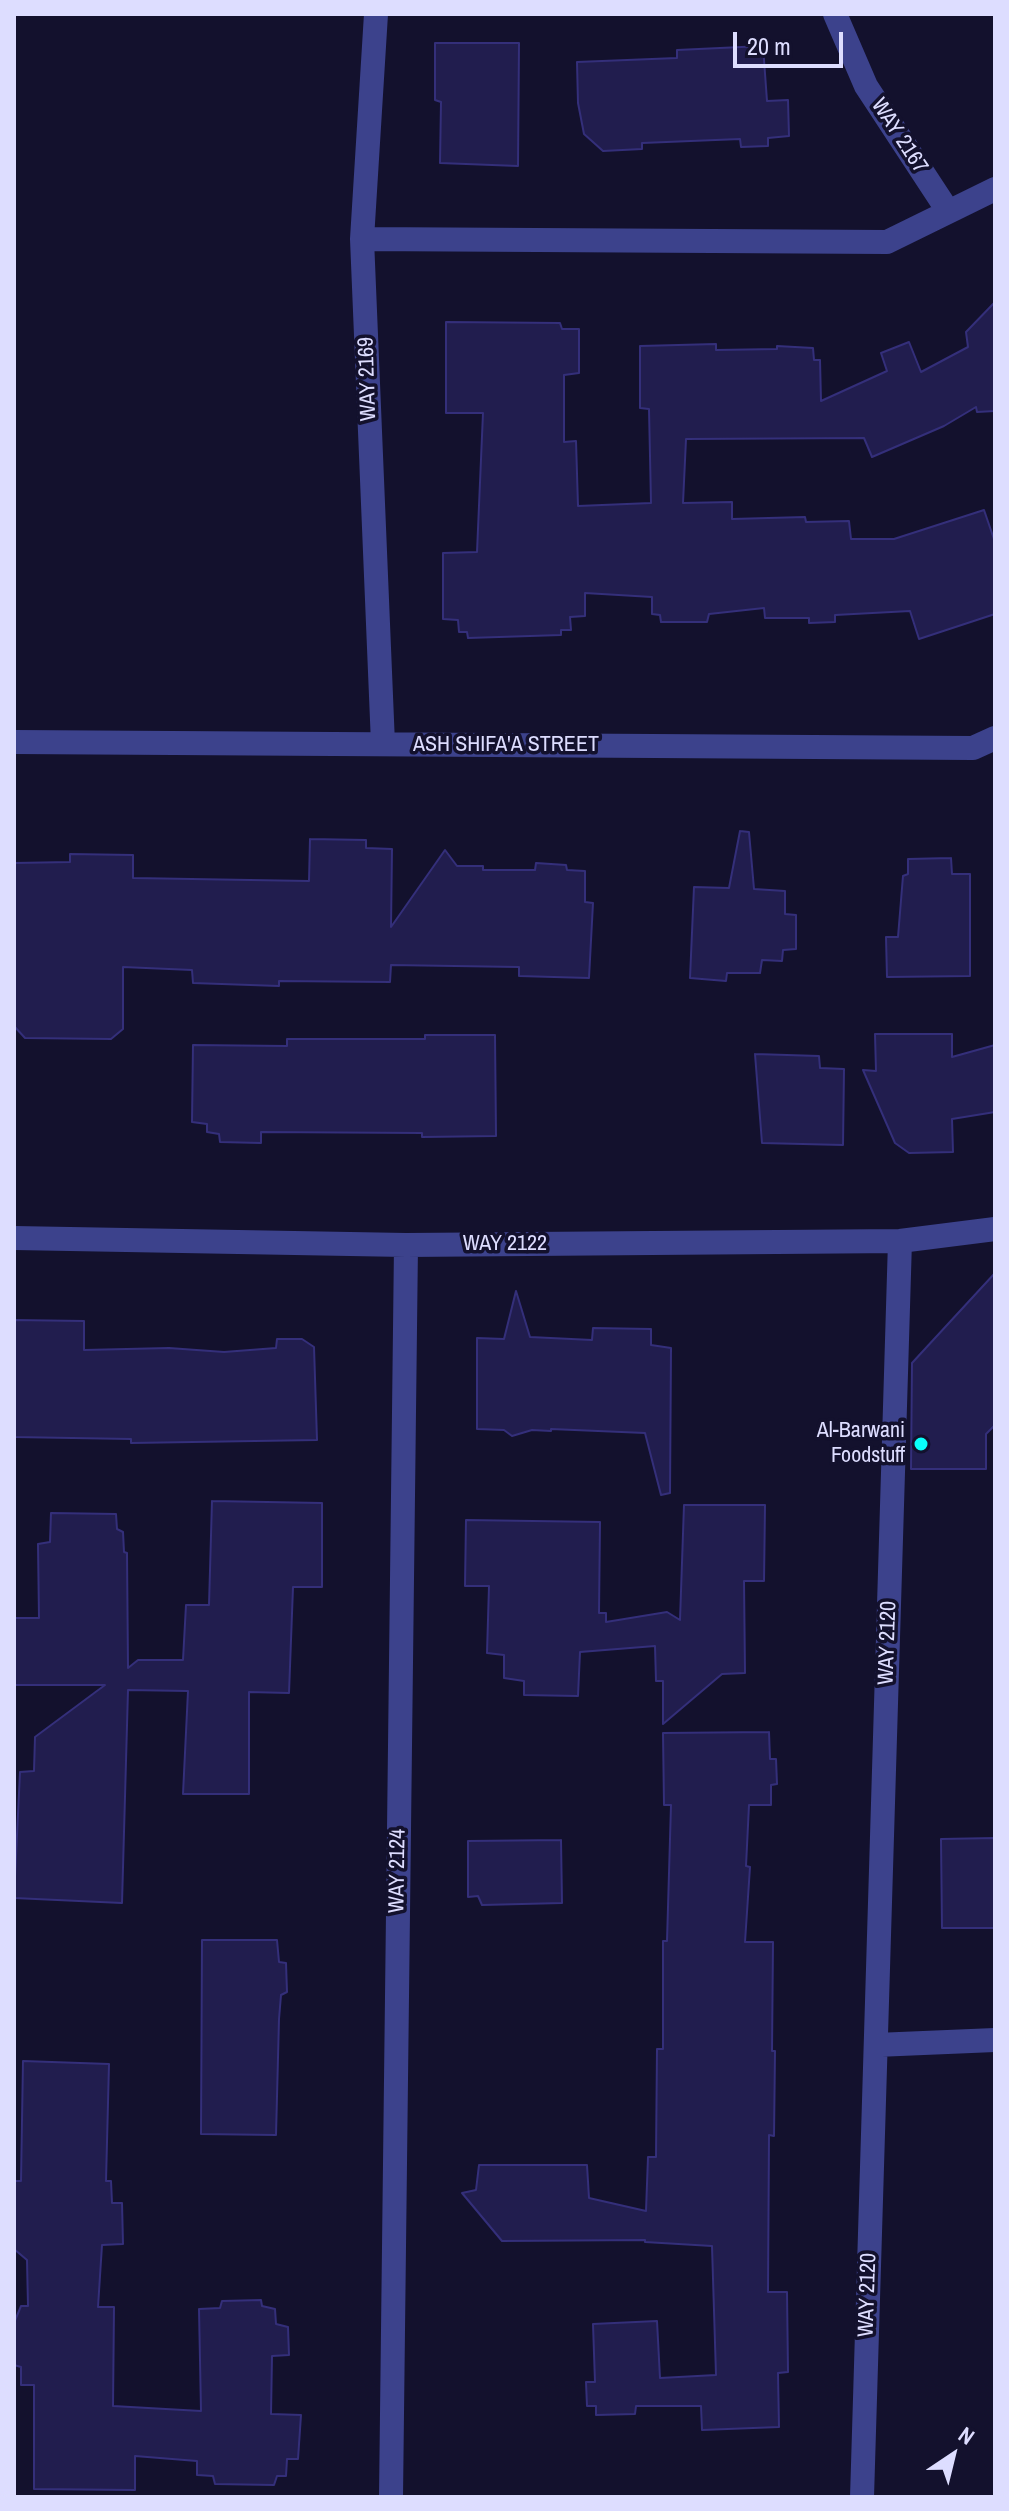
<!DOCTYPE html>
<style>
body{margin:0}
#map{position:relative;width:1009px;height:2511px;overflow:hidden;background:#13112d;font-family:"Archivo Narrow",sans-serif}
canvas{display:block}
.frame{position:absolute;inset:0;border:16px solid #ddf;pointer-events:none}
.north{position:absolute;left:913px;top:2415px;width:80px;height:80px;-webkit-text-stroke:6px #13112d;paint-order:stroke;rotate:35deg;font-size:22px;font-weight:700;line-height:32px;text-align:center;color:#ddf}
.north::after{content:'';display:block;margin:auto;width:28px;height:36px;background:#ddf;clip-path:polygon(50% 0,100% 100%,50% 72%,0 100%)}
.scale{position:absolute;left:733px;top:32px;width:110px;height:36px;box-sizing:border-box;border:4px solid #ddf;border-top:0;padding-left:10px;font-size:24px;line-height:28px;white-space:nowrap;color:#ddf;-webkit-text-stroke:6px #13112d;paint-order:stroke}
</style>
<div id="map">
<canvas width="1009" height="2511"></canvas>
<div class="frame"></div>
<div class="north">N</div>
<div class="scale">20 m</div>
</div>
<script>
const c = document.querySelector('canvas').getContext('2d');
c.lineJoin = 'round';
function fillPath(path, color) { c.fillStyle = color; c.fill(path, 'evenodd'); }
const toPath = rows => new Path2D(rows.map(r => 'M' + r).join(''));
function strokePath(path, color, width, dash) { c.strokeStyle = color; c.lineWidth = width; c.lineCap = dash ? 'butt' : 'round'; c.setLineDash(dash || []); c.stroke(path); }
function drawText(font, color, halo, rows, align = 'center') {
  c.font = font + ' "Archivo Narrow",sans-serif'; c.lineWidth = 7; c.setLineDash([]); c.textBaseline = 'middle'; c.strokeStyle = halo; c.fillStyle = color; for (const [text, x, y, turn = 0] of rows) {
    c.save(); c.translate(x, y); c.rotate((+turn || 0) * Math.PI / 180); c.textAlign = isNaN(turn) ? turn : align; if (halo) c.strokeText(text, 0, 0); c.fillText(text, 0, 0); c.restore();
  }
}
const building = toPath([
 [435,43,519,43,518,166,440,163,441,102,435,100,435,43],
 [763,46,767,101,788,100,789,136,768,138,768,146,741,147,740,139,642,143,642,149,603,151,584,134,578,103,577,62,677,58,677,50,763,46],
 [995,302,995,411,977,412,976,407,944,426,872,457,864,438,686,439,683,503,732,502,732,519,805,517,806,522,849,521,851,539,894,539,984,510,995,542,995,614,919,639,910,611,835,615,835,622,809,623,809,618,765,618,764,608,709,614,707,622,661,622,660,615,652,614,652,597,585,593,585,616,570,617,571,630,561,630,561,635,468,638,467,632,459,632,458,620,443,619,443,553,477,552,483,413,446,413,446,322,560,323,562,329,579,329,579,373,564,375,564,442,576,441,578,506,651,503,649,409,640,408,640,346,716,344,716,350,777,349,777,346,813,348,814,360,820,360,821,401,887,371,881,353,909,342,921,372,968,347,966,332,995,302],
 [740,831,749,832,754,889,785,891,785,914,796,915,796,949,783,950,782,961,762,960,760,973,727,973,726,981,690,978,694,887,729,888,740,831],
 [310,839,366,840,366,848,392,849,391,927,445,850,457,866,483,866,483,870,535,870,536,863,566,865,567,870,585,871,585,902,593,903,589,978,519,976,519,967,391,965,390,982,279,981,279,986,193,983,192,970,123,967,123,1029,111,1039,25,1038,14,1026,14,863,70,862,70,854,133,855,133,878,309,881,310,839],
 [951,858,952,874,970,874,970,976,887,977,886,937,898,937,903,876,908,874,908,859,951,858],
 [875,1034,952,1034,952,1057,995,1045,995,1112,952,1119,953,1152,909,1153,895,1143,863,1070,876,1071,875,1034],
 [425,1035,495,1035,496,1136,422,1137,422,1133,261,1132,261,1143,220,1142,219,1134,207,1132,207,1124,192,1122,193,1045,287,1046,287,1039,425,1039,425,1035],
 [755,1054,819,1056,820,1068,844,1069,843,1145,762,1143,755,1054],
 [995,1273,995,1425,986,1434,986,1469,911,1469,912,1363,995,1273],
 [516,1291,530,1337,592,1340,593,1328,651,1329,651,1345,671,1348,670,1493,661,1495,645,1433,551,1429,551,1431,532,1430,512,1436,504,1430,477,1429,477,1338,504,1339,516,1291],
 [14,1320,84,1321,84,1350,169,1348,224,1352,276,1348,277,1339,302,1339,314,1347,317,1440,131,1443,131,1439,14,1437,14,1320],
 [212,1501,322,1503,322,1587,293,1587,289,1693,249,1692,249,1794,183,1794,188,1691,128,1690,122,1903,14,1898,20,1772,34,1771,35,1737,105,1685,14,1685,14,1618,39,1618,38,1544,50,1542,51,1513,116,1514,117,1529,123,1532,124,1552,127,1553,128,1668,138,1660,183,1660,186,1605,209,1605,212,1501],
 [684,1505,765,1505,764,1581,744,1581,745,1673,722,1674,663,1724,663,1681,656,1681,655,1646,580,1652,578,1696,524,1695,524,1681,504,1678,504,1655,487,1653,489,1586,465,1586,466,1520,600,1522,599,1613,606,1613,606,1622,667,1612,680,1620,684,1505],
 [769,1732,770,1759,776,1759,777,1784,771,1785,771,1805,749,1805,746,1866,750,1867,745,1942,773,1942,772,2051,775,2051,774,2136,769,2135,768,2292,787,2292,788,2372,778,2373,779,2427,702,2430,701,2406,636,2406,635,2414,596,2415,596,2406,587,2406,586,2382,595,2382,593,2324,657,2321,660,2378,716,2375,712,2246,645,2242,645,2240,502,2241,462,2193,476,2190,479,2165,587,2165,589,2198,646,2211,648,2157,656,2157,657,2049,663,2049,663,1941,667,1941,671,1805,664,1805,663,1733,769,1732],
 [995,1838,995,1928,942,1928,941,1839,995,1838],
 [561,1840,562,1903,482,1905,478,1896,468,1897,468,1841,561,1840],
 [202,1940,277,1940,279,1962,286,1963,287,1992,281,1995,279,2019,276,2135,201,2134,202,1940],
 [23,2061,109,2064,106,2181,111,2181,112,2203,122,2203,123,2244,102,2245,98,2307,114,2307,113,2406,201,2411,199,2309,220,2308,222,2301,261,2300,262,2306,275,2309,276,2324,288,2327,289,2355,272,2356,271,2414,301,2415,298,2459,287,2459,286,2476,277,2476,274,2485,215,2484,213,2476,197,2475,197,2461,135,2456,135,2490,34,2489,34,2385,21,2385,21,2367,14,2365,14,2323,21,2306,28,2306,27,2260,14,2249,14,2181,21,2181,23,2061]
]);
fillPath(building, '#211d4e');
strokePath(building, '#342f7a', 2);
strokePath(toPath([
 [376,14,362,239,383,744],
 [835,14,866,86,948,211],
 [362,239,887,242,995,189],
 [14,742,973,748,995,738],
 [14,1238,406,1245,900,1241,995,1229],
 [876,2045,995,2040],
 [391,2497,406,1245],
 [862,2497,900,1241]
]), '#3c428c', 24);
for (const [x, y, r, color] of [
 [921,1444,8,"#09fffa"]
]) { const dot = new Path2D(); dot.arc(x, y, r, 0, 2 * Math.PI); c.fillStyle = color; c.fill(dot); strokePath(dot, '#13112d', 3); }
drawText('22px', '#ddf', '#13112d', [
 ["WAY 2167",899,136,57],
 ["WAY 2169",368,379,-92],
 ["ASH SHIFA'A STREET",506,745],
 ["WAY 2122",505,1244],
 ["WAY 2120",888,1643,-88],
 ["WAY 2124",398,1871,-89],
 ["WAY 2120",868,2295,-88]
]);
drawText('22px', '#ddf', '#13112d', [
 ["Al-Barwani",905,1431],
 ["Foodstuff",905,1456]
], 'right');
</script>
